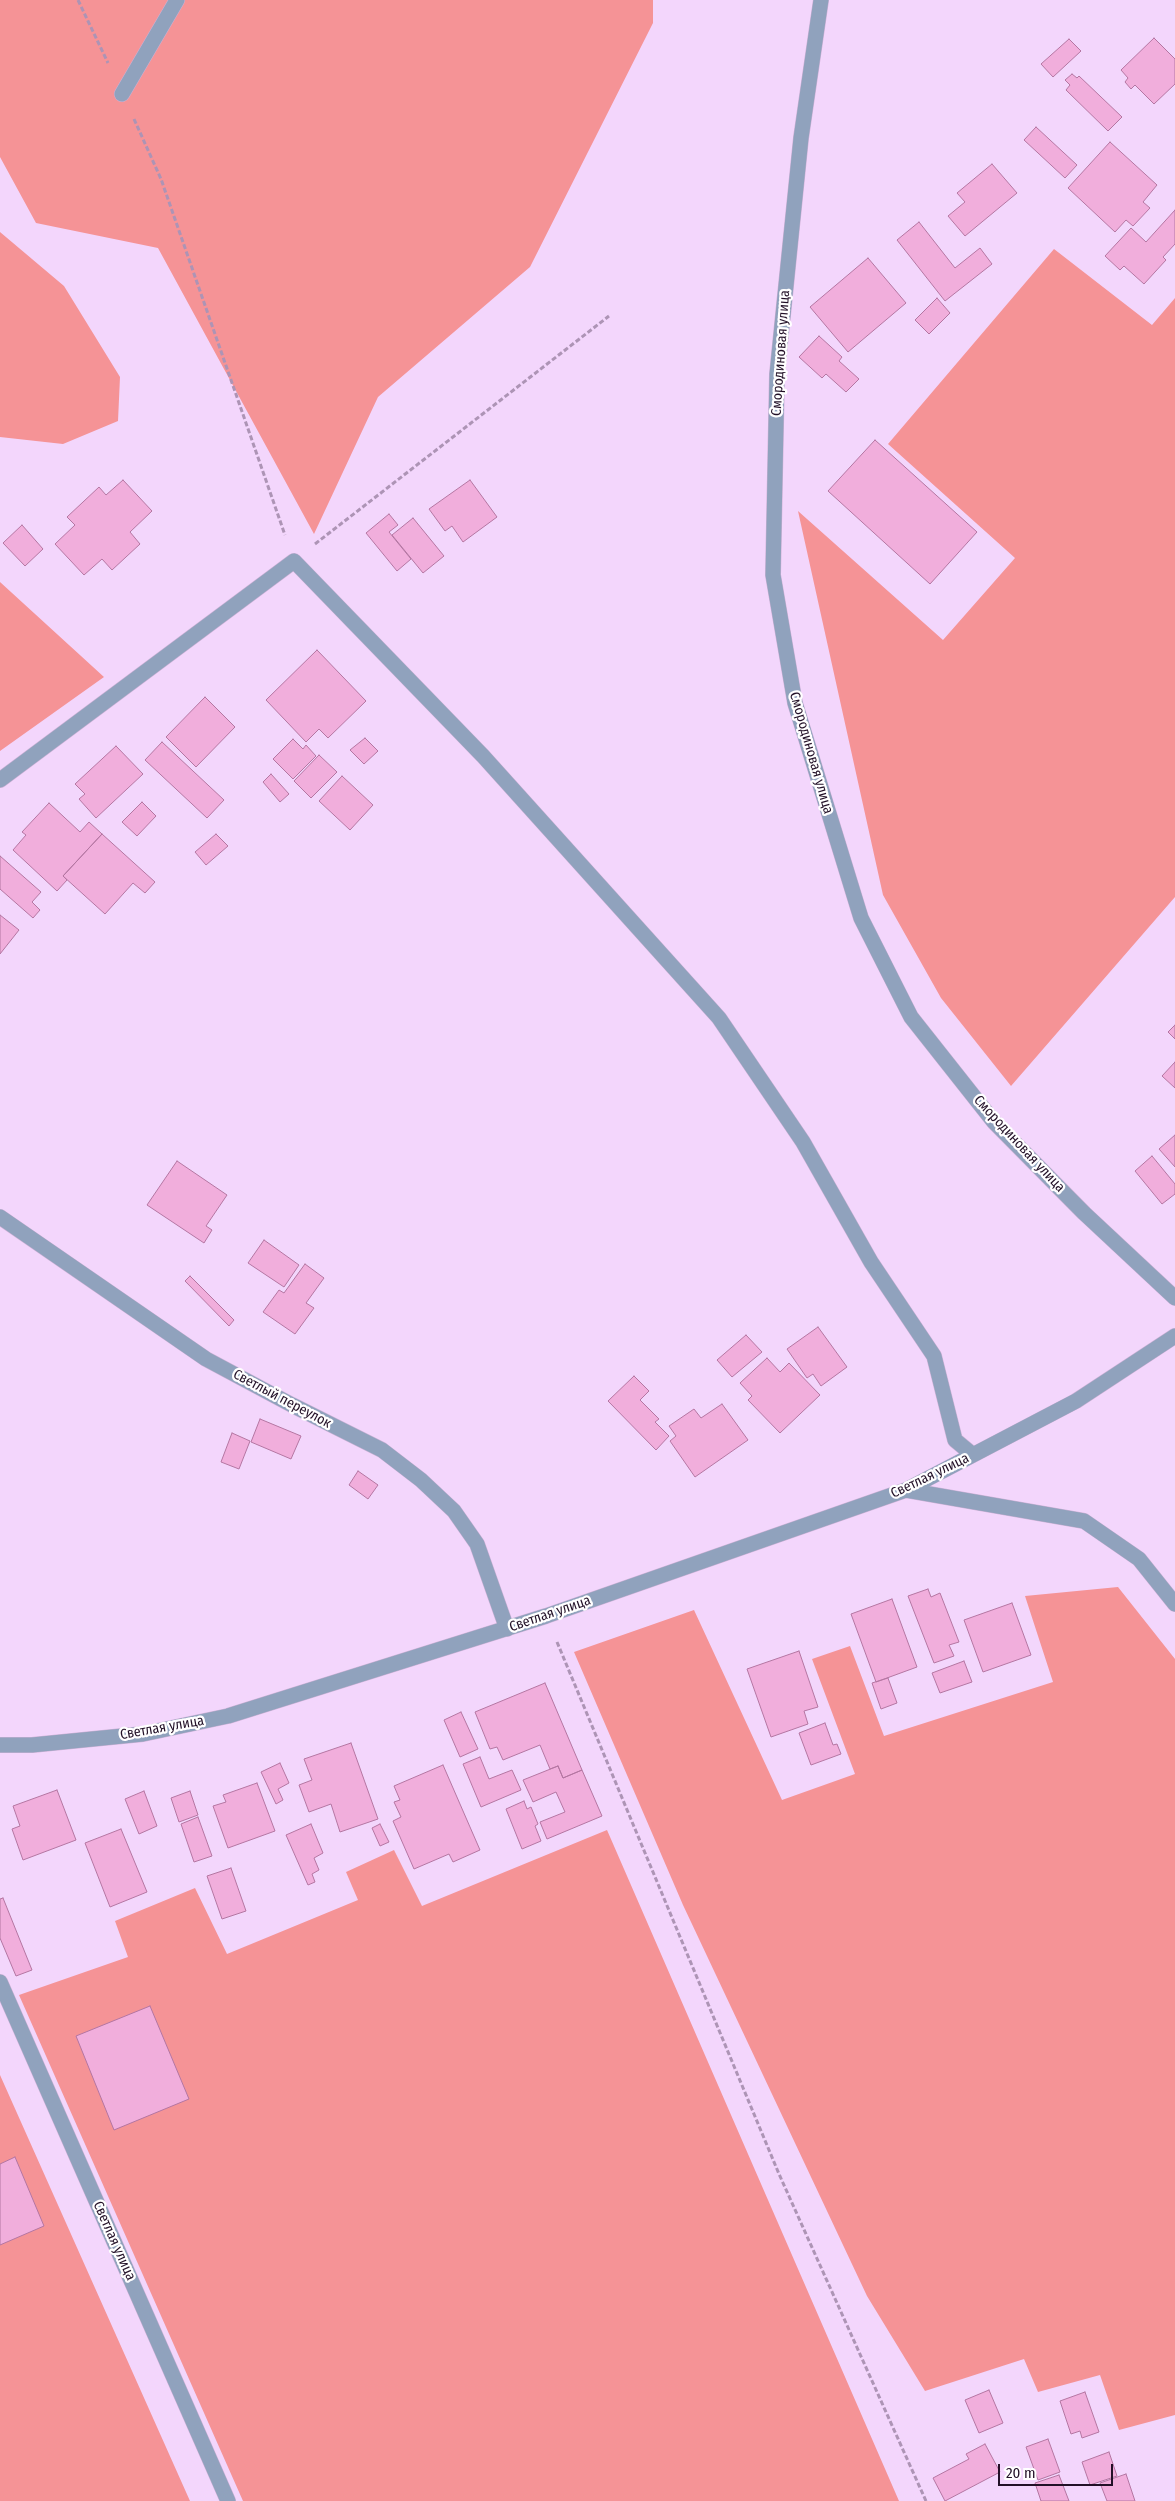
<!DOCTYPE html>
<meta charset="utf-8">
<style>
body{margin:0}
#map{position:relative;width:1175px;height:2501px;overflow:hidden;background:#f3d6fc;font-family:"Fira Sans Condensed",sans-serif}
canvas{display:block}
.scale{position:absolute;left:998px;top:2464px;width:115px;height:22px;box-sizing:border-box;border:2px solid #221027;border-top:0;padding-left:6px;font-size:15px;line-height:18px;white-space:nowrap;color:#221027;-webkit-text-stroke:4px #fff;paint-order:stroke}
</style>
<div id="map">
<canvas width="1175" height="2501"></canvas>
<div class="scale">20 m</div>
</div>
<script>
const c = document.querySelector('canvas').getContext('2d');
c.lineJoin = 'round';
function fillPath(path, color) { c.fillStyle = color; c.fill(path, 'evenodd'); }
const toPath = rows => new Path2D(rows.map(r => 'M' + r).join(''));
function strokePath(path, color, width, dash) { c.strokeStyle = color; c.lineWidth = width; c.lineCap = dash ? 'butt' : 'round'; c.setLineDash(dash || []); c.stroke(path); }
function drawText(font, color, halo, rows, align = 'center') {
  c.font = font + ' "Fira Sans Condensed",sans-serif'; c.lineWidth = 4.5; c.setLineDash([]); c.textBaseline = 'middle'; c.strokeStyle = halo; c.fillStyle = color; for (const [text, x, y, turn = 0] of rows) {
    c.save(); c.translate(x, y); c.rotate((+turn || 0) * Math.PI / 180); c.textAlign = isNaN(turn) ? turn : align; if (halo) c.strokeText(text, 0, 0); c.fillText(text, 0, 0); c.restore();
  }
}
fillPath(toPath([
 [0,0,653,0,653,23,530,267,378,397,314,534,158,248,36,223,0,157],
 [0,232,64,286,120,377,118,421,63,444,0,437],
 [1054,249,1152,325,1175,298,1175,897,1011,1086,941,998,883,895,798,511,943,640,1015,558,888,444],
 [0,582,104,677,0,751],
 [1118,1587,1175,1659,1175,2415,1119,2430,1100,2375,1038,2392,1024,2359,925,2391,867,2296,683,1905,574,1652,694,1610,782,1800,855,1774,812,1659,850,1646,884,1736,1053,1682,1025,1596],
 [607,1830,899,2501,243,2501,19,1995,128,1957,115,1921,195,1888,227,1954,358,1900,346,1872,394,1850,422,1906],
 [0,2075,190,2501,0,2501]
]), '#f59396');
const building = toPath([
 [1154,38,1175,59,1175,84,1154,104,1135,85,1131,89,1125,82,1128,78,1121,70,1154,38],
 [1069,39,1081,51,1053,77,1041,64,1069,39],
 [1072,74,1077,78,1079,76,1122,117,1108,131,1066,90,1070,85,1065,80,1072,74],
 [1036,127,1077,165,1065,178,1024,140,1036,127],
 [1110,142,1157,185,1143,202,1150,208,1133,226,1126,220,1115,232,1068,188,1110,142],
 [992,164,1017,193,965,236,948,216,965,202,957,193,992,164],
 [1175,210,1175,244,1163,257,1166,260,1144,284,1124,266,1120,270,1105,256,1131,228,1146,242,1175,210],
 [919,222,955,268,980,248,992,264,945,301,897,240,919,222],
 [868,258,906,303,848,352,810,307,868,258],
 [937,298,950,313,929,334,915,320,937,298],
 [819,336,842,357,839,361,859,379,846,392,826,374,822,378,799,357,819,336],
 [875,440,977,532,930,584,828,491,875,440],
 [123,480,152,511,130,532,140,544,112,570,102,559,84,575,55,544,75,525,67,517,99,487,106,495,123,480],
 [470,480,497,517,463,542,452,526,445,531,429,509,470,480],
 [389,514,398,525,389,532,411,559,397,571,366,533,389,514],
 [413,518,444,556,423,573,392,535,413,518],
 [22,525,43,549,25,566,3,543,22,525],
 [317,650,366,701,328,738,319,729,306,742,266,700,317,650],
 [205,697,235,727,196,767,166,737,205,697],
 [365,738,378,751,364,764,350,750,365,738],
 [293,739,303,749,306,745,316,756,293,779,273,759,293,739],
 [162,742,224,800,207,818,145,760,162,742],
 [116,746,143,774,96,818,79,799,85,794,75,784,116,746],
 [319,755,337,772,311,798,294,781,319,755],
 [271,774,289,794,280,802,263,782,271,774],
 [342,776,373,805,350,830,319,801,342,776],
 [142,802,156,816,137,836,122,822,142,802],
 [49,803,80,832,89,822,102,834,63,876,67,880,57,891,13,850,26,835,22,832,49,803],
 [102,834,155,882,145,893,133,883,105,914,63,876,102,834],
 [216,834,228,846,206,865,195,852,216,834],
 [0,856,41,892,32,902,40,910,33,918,0,889,0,856],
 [0,915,19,930,0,954,0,915],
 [1175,1025,1175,1039,1168,1032,1175,1025],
 [1175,1062,1175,1088,1162,1076,1175,1062],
 [1175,1135,1175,1167,1159,1149,1175,1135],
 [1152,1156,1175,1184,1175,1194,1162,1204,1135,1171,1152,1156],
 [177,1161,227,1195,206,1226,212,1230,204,1243,147,1205,177,1161],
 [264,1240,299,1265,284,1287,248,1263,264,1240],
 [305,1264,324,1278,306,1303,314,1308,295,1334,263,1312,279,1290,284,1293,305,1264],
 [190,1276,234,1320,229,1326,185,1281,190,1276],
 [818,1327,847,1367,821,1386,813,1374,807,1378,787,1349,818,1327],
 [746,1335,762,1352,732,1377,717,1360,746,1335],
 [767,1358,780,1372,789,1363,820,1395,780,1433,748,1400,752,1396,740,1383,767,1358],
 [634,1376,649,1391,640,1400,659,1419,655,1422,669,1436,656,1450,608,1401,634,1376],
 [722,1404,748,1440,695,1477,670,1441,676,1436,669,1426,694,1409,701,1418,722,1404],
 [260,1419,301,1436,291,1459,251,1442,260,1419],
 [232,1433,250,1441,239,1469,221,1462,232,1433],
 [358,1471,378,1485,368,1499,349,1485,358,1471],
 [928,1589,931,1597,940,1593,959,1642,949,1645,954,1656,934,1663,908,1596,928,1589],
 [892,1599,917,1667,876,1682,851,1614,892,1599],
 [1012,1603,1031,1655,983,1672,964,1620,1012,1603],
 [799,1651,818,1707,804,1711,808,1724,771,1737,747,1669,799,1651],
 [964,1661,972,1682,940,1693,932,1673,964,1661],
 [888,1678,897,1703,881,1709,872,1683,888,1678],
 [545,1683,582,1770,563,1778,558,1766,550,1769,540,1745,503,1760,497,1747,490,1749,475,1712,545,1683],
 [461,1712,478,1749,460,1757,444,1720,461,1712],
 [825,1723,833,1745,837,1744,841,1754,811,1765,799,1733,825,1723],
 [351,1743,378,1819,340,1832,331,1804,309,1812,299,1785,312,1780,304,1759,351,1743],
 [480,1757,489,1779,512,1770,521,1790,481,1807,463,1764,480,1757],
 [280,1763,289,1783,278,1789,283,1800,276,1804,261,1772,280,1763],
 [443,1765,480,1850,453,1862,449,1854,414,1869,393,1821,401,1817,394,1802,400,1800,394,1786,443,1765],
 [558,1766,563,1778,582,1770,602,1816,547,1839,540,1822,565,1812,556,1792,533,1802,523,1780,558,1766],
 [257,1783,275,1831,228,1848,213,1806,226,1802,223,1795,257,1783],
 [57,1790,76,1840,23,1860,12,1829,20,1826,13,1806,57,1790],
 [144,1791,157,1826,139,1834,125,1799,144,1791],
 [190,1791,198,1815,179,1822,171,1798,190,1791],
 [524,1801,527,1809,531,1807,538,1824,535,1826,541,1841,522,1849,506,1809,524,1801],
 [198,1817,212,1856,194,1862,181,1824,198,1817],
 [311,1824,323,1853,314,1858,319,1870,312,1874,315,1882,308,1885,286,1835,311,1824],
 [380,1824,389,1842,380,1846,372,1828,380,1824],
 [121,1829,147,1892,110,1907,85,1843,121,1829],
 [231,1868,246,1911,222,1919,207,1876,231,1868],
 [3,1898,32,1970,16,1976,0,1938,0,1899,3,1898],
 [150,2006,189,2099,114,2130,76,2036,150,2006],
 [15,2157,44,2226,0,2245,0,2164,15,2157],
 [989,2390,1003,2423,979,2433,965,2400,989,2390],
 [1085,2392,1099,2432,1082,2438,1080,2431,1071,2434,1060,2401,1085,2392],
 [1048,2439,1060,2472,1038,2480,1026,2447,1048,2439],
 [985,2444,1000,2472,945,2501,933,2478,969,2459,966,2454,985,2444],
 [1109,2452,1117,2476,1090,2485,1082,2462,1109,2452],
 [1126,2474,1135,2501,1107,2501,1100,2483,1126,2474],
 [1059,2475,1069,2501,1041,2501,1035,2483,1059,2475]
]);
fillPath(building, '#f1aedc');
strokePath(building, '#b476a2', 1);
const minor = toPath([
 [821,0,801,138,777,374,773,575,795,703,861,918,911,1017,994,1122,1084,1213,1175,1298],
 [122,94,177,0],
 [0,780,294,561,483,756,719,1018,803,1142,871,1262,934,1356,955,1440,973,1455],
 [0,1217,206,1359,292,1405,382,1450,421,1480,454,1511,477,1544,507,1629],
 [906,1490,1084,1521,1139,1559,1175,1604],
 [0,1745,32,1745,143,1734,228,1716,546,1616,906,1490,1076,1401,1175,1336],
 [0,1982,228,2501]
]);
strokePath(minor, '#cdb2d6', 16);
strokePath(toPath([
 [78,0,108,63],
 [134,119,161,179,285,535],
 [315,544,609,316],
 [557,1642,779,2174,926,2501]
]), '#ad94b5', 3, [5, 2.5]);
strokePath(minor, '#90a2bd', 15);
drawText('14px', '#221027', '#fff', [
 ["Смородиновая улица",781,353,-86],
 ["Смородиновая улица",811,753,74],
 ["Смородиновая улица",1019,1144,47],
 ["Светлый переулок",282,1399,28],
 ["Светлая улица",930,1476,-26],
 ["Светлая улица",550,1614,-19],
 ["Светлая улица",162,1728,-10],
 ["Светлая улица",114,2241,66]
]);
</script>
